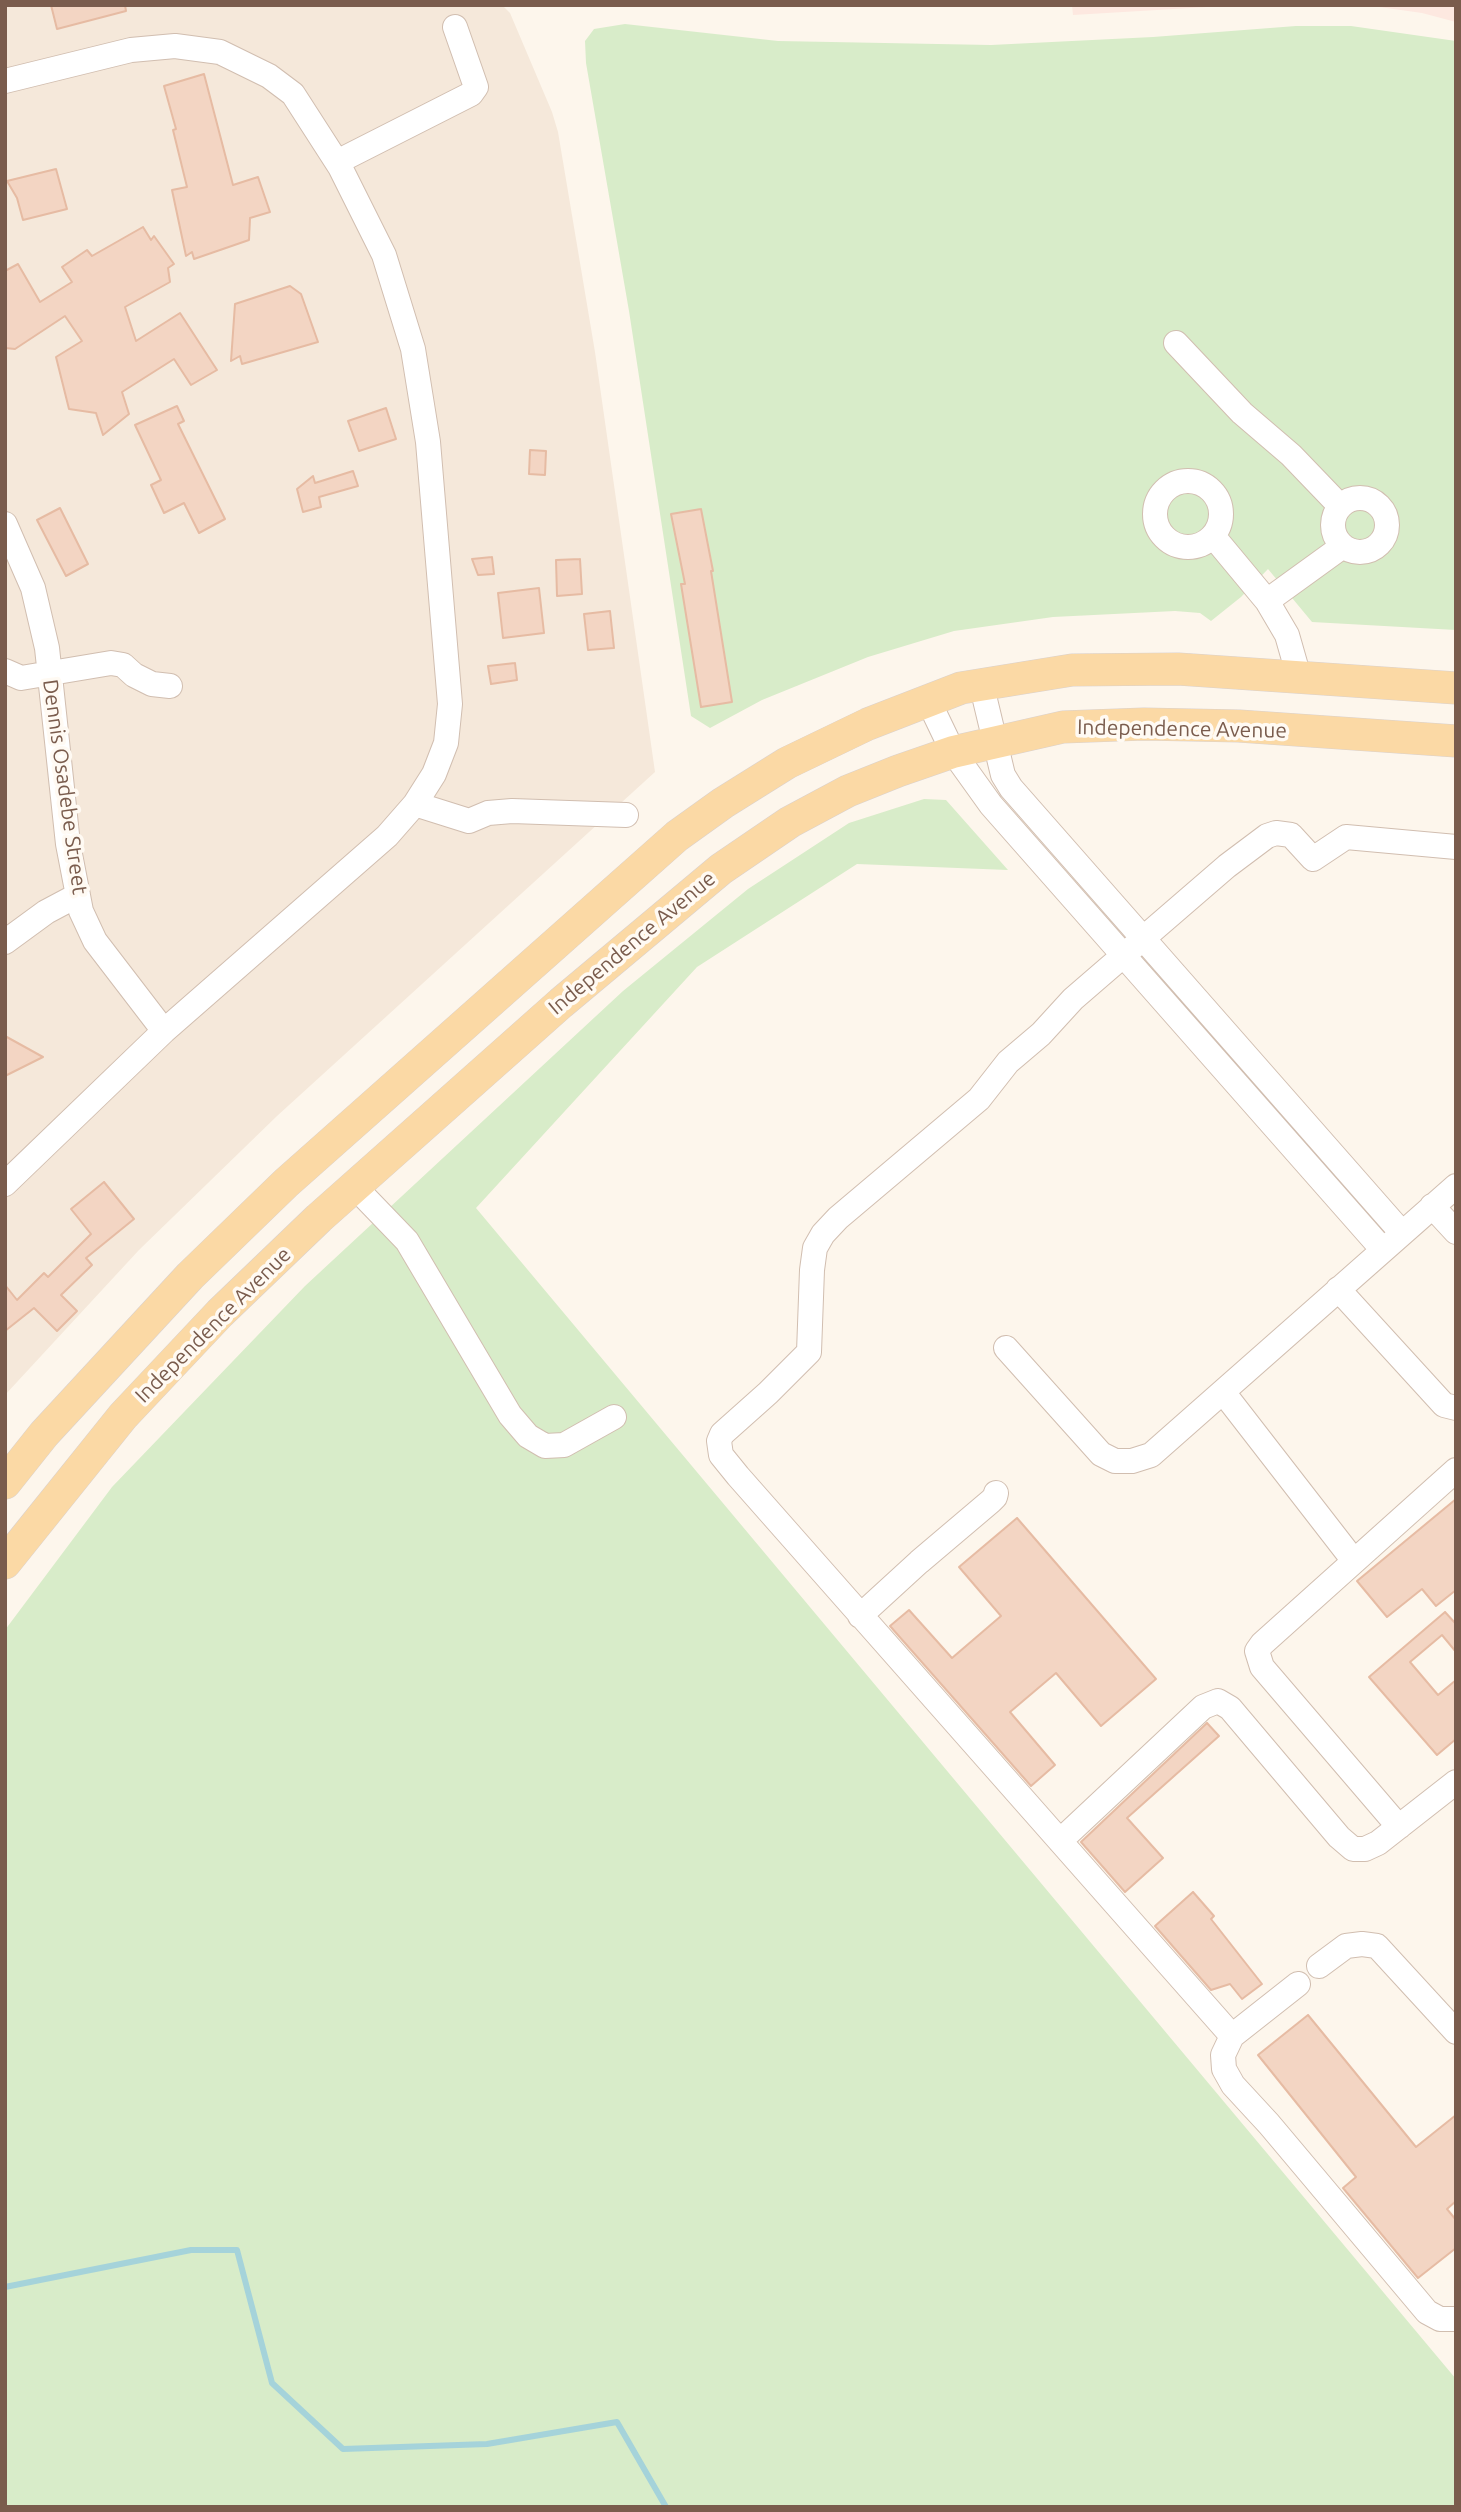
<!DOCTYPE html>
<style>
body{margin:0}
#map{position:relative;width:1461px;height:2512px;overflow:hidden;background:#fdf6ec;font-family:Ubuntu,sans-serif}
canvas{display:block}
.frame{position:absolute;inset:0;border:7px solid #7a5c4d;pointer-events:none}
</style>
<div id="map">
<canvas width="1461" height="2512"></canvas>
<div class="frame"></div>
</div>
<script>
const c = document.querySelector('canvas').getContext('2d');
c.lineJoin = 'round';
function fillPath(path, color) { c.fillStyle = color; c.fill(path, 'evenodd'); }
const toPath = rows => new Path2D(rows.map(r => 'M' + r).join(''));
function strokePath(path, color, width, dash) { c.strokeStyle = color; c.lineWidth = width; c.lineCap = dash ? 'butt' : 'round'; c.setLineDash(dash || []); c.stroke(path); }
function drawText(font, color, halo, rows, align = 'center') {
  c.font = font + ' Ubuntu,sans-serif'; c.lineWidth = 7; c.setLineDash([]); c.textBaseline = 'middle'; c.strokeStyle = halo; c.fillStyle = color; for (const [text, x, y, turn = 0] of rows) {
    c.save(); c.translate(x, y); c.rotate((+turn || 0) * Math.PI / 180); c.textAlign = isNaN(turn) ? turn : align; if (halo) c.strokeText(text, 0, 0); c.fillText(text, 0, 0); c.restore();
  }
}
fillPath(toPath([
 [5,5,502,5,510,13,552,112,558,132,595,352,655,772,277,1116,139,1250,5,1395]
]), '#f5e8da');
fillPath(toPath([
 [1072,5,1241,5,1073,15],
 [1365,5,1456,5,1456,22,1422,13]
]), '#fde8e0');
fillPath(toPath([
 [625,24,778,41,991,45,1153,37,1296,26,1351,26,1456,41,1456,630,1312,622,1268,569,1241,597,1211,621,1200,613,1175,611,1053,617,954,631,868,657,762,700,710,728,691,716,629,311,586,63,585,41,594,29],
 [924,799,946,800,1008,870,857,864,697,967,476,1208,1456,2379,1456,2507,5,2507,5,1630,112,1487,305,1286,623,991,748,889,849,823]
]), '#d8ecc9');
strokePath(toPath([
 [5,2287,191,2250,237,2250,272,2383,343,2449,487,2444,617,2422,666,2507]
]), '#a5d3da', 6);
const building = toPath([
 [51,5,125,5,126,11,57,29,51,5],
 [204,74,233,185,258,177,270,212,250,218,249,240,194,259,192,252,186,256,172,190,187,187,173,130,176,129,164,86,204,74],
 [56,169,67,209,23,220,17,198,7,181,56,169],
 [143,227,151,240,154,236,174,264,168,268,170,282,125,307,136,341,180,313,217,370,191,385,174,359,122,392,129,414,103,435,96,413,69,409,56,357,82,341,65,316,15,349,5,348,5,271,18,264,40,302,72,282,62,267,87,250,92,256,143,227],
 [290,286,301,294,318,342,242,364,240,356,231,361,235,304,290,286],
 [177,406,184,421,178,424,225,519,199,533,184,503,164,513,151,485,161,480,135,425,177,406],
 [386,408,396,439,359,451,348,421,386,408],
 [530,450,546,451,545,475,529,474,530,450],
 [353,471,358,486,319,497,321,507,303,512,297,489,313,476,315,483,353,471],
 [60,508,88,564,66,576,37,520,60,508],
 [701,509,713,571,711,571,732,702,701,707,681,584,685,584,671,514,701,509],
 [492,557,494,574,478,575,472,559,492,557],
 [580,559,582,594,557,596,556,560,580,559],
 [539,588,544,633,503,638,498,593,539,588],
 [610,611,614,648,588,650,584,614,610,611],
 [515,663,517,680,491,684,488,666,515,663],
 [5,1036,43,1057,5,1076,5,1036],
 [104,1182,134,1219,86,1258,92,1265,61,1295,77,1311,57,1331,34,1308,5,1331,5,1285,17,1300,44,1273,48,1277,91,1234,71,1209,104,1182],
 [1456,1499,1456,1590,1436,1606,1422,1589,1387,1617,1357,1581,1456,1499],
 [1017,1518,1156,1679,1101,1726,1056,1673,1010,1712,1055,1765,1031,1786,890,1626,909,1610,952,1658,1001,1616,959,1567,1017,1518],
 [1445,1612,1456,1624,1456,1652,1442,1635,1410,1662,1438,1695,1456,1680,1456,1739,1437,1755,1369,1677,1445,1612],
 [1207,1723,1219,1736,1127,1818,1163,1858,1125,1892,1081,1842,1207,1723],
 [1193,1892,1214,1916,1211,1919,1262,1984,1242,1999,1230,1984,1211,1990,1155,1926,1193,1892],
 [1308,2015,1416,2147,1456,2115,1456,2201,1447,2209,1456,2220,1456,2248,1418,2278,1343,2188,1356,2177,1258,2055,1308,2015]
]);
fillPath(building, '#f3d5c3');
strokePath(building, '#e6bba3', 2);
const minor = toPath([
 [5,81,131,50,175,46,220,52,269,76,293,94,340,167,384,255,413,349,428,442,450,704,446,743,434,774,415,804,387,836,164,1031,5,1184],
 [337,162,471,94,476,87,455,27],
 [1176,343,1242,413,1291,455,1340,506],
 '1155 514a33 33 0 1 1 66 0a33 33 0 1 1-66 0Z',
 '1333 525a27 27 0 1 1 54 0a27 27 0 1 1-54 0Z',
 [5,524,33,588,47,648,68,844,81,911,95,941,164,1031],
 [1213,536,1267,601,1287,635,1299,677],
 [1267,601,1343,546],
 [5,671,21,678,111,663,123,665,134,675,152,684,170,686],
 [981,683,1003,775,1011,788,1402,1233],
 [928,700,953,752,991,805,1383,1250],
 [415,804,469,821,488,813,512,811,626,815],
 [5,942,46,912,78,895],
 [354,1186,407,1241,510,1415,528,1436,545,1446,564,1445,614,1417],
 [1432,1206,1456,1232],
 [1338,1289,1444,1405,1456,1408],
 [1006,1348,1101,1454,1115,1461,1132,1461,1151,1455,1456,1186],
 [1223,1392,1354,1561],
 [860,1616,919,1562,991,1501,995,1497,996,1493],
 [1399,1827,1262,1667,1257,1651,1262,1644,1456,1470],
 [1060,1841,1203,1707,1218,1701,1230,1708,1339,1837,1353,1849,1365,1849,1378,1843,1456,1782],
 [1319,1966,1346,1946,1362,1944,1377,1946,1456,2032],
 [1298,1984,1232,2036,1223,2055,1224,2069,1233,2085,1269,2124,1427,2312,1440,2319,1456,2319],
 [1232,2036,738,1476,721,1455,719,1441,722,1434,768,1393,809,1352,812,1270,815,1248,823,1234,838,1218,979,1099,1008,1062,1041,1034,1073,999,1227,866,1267,836,1276,833,1291,835,1313,859,1346,837,1456,847]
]);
const major = toPath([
 [5,1483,44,1434,190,1276,286,1183,677,836,723,803,787,763,868,724,961,688,1072,670,1178,669,1456,688],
 [5,1563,123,1416,220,1313,319,1218,561,1003,721,869,790,822,848,791,898,771,953,752,1063,727,1144,724,1239,726,1456,741]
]);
strokePath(minor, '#d1beb0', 26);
strokePath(major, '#dad1cd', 33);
strokePath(minor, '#fff', 24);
strokePath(major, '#fbd9a5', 32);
drawText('21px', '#7a5c4d', '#fffaf3', [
 ["Independence Avenue",1182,729,1],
 ["Dennis Osadebe Street",65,787,82],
 ["Independence Avenue",632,943,-40],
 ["Independence Avenue",213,1325,-45]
]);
</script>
